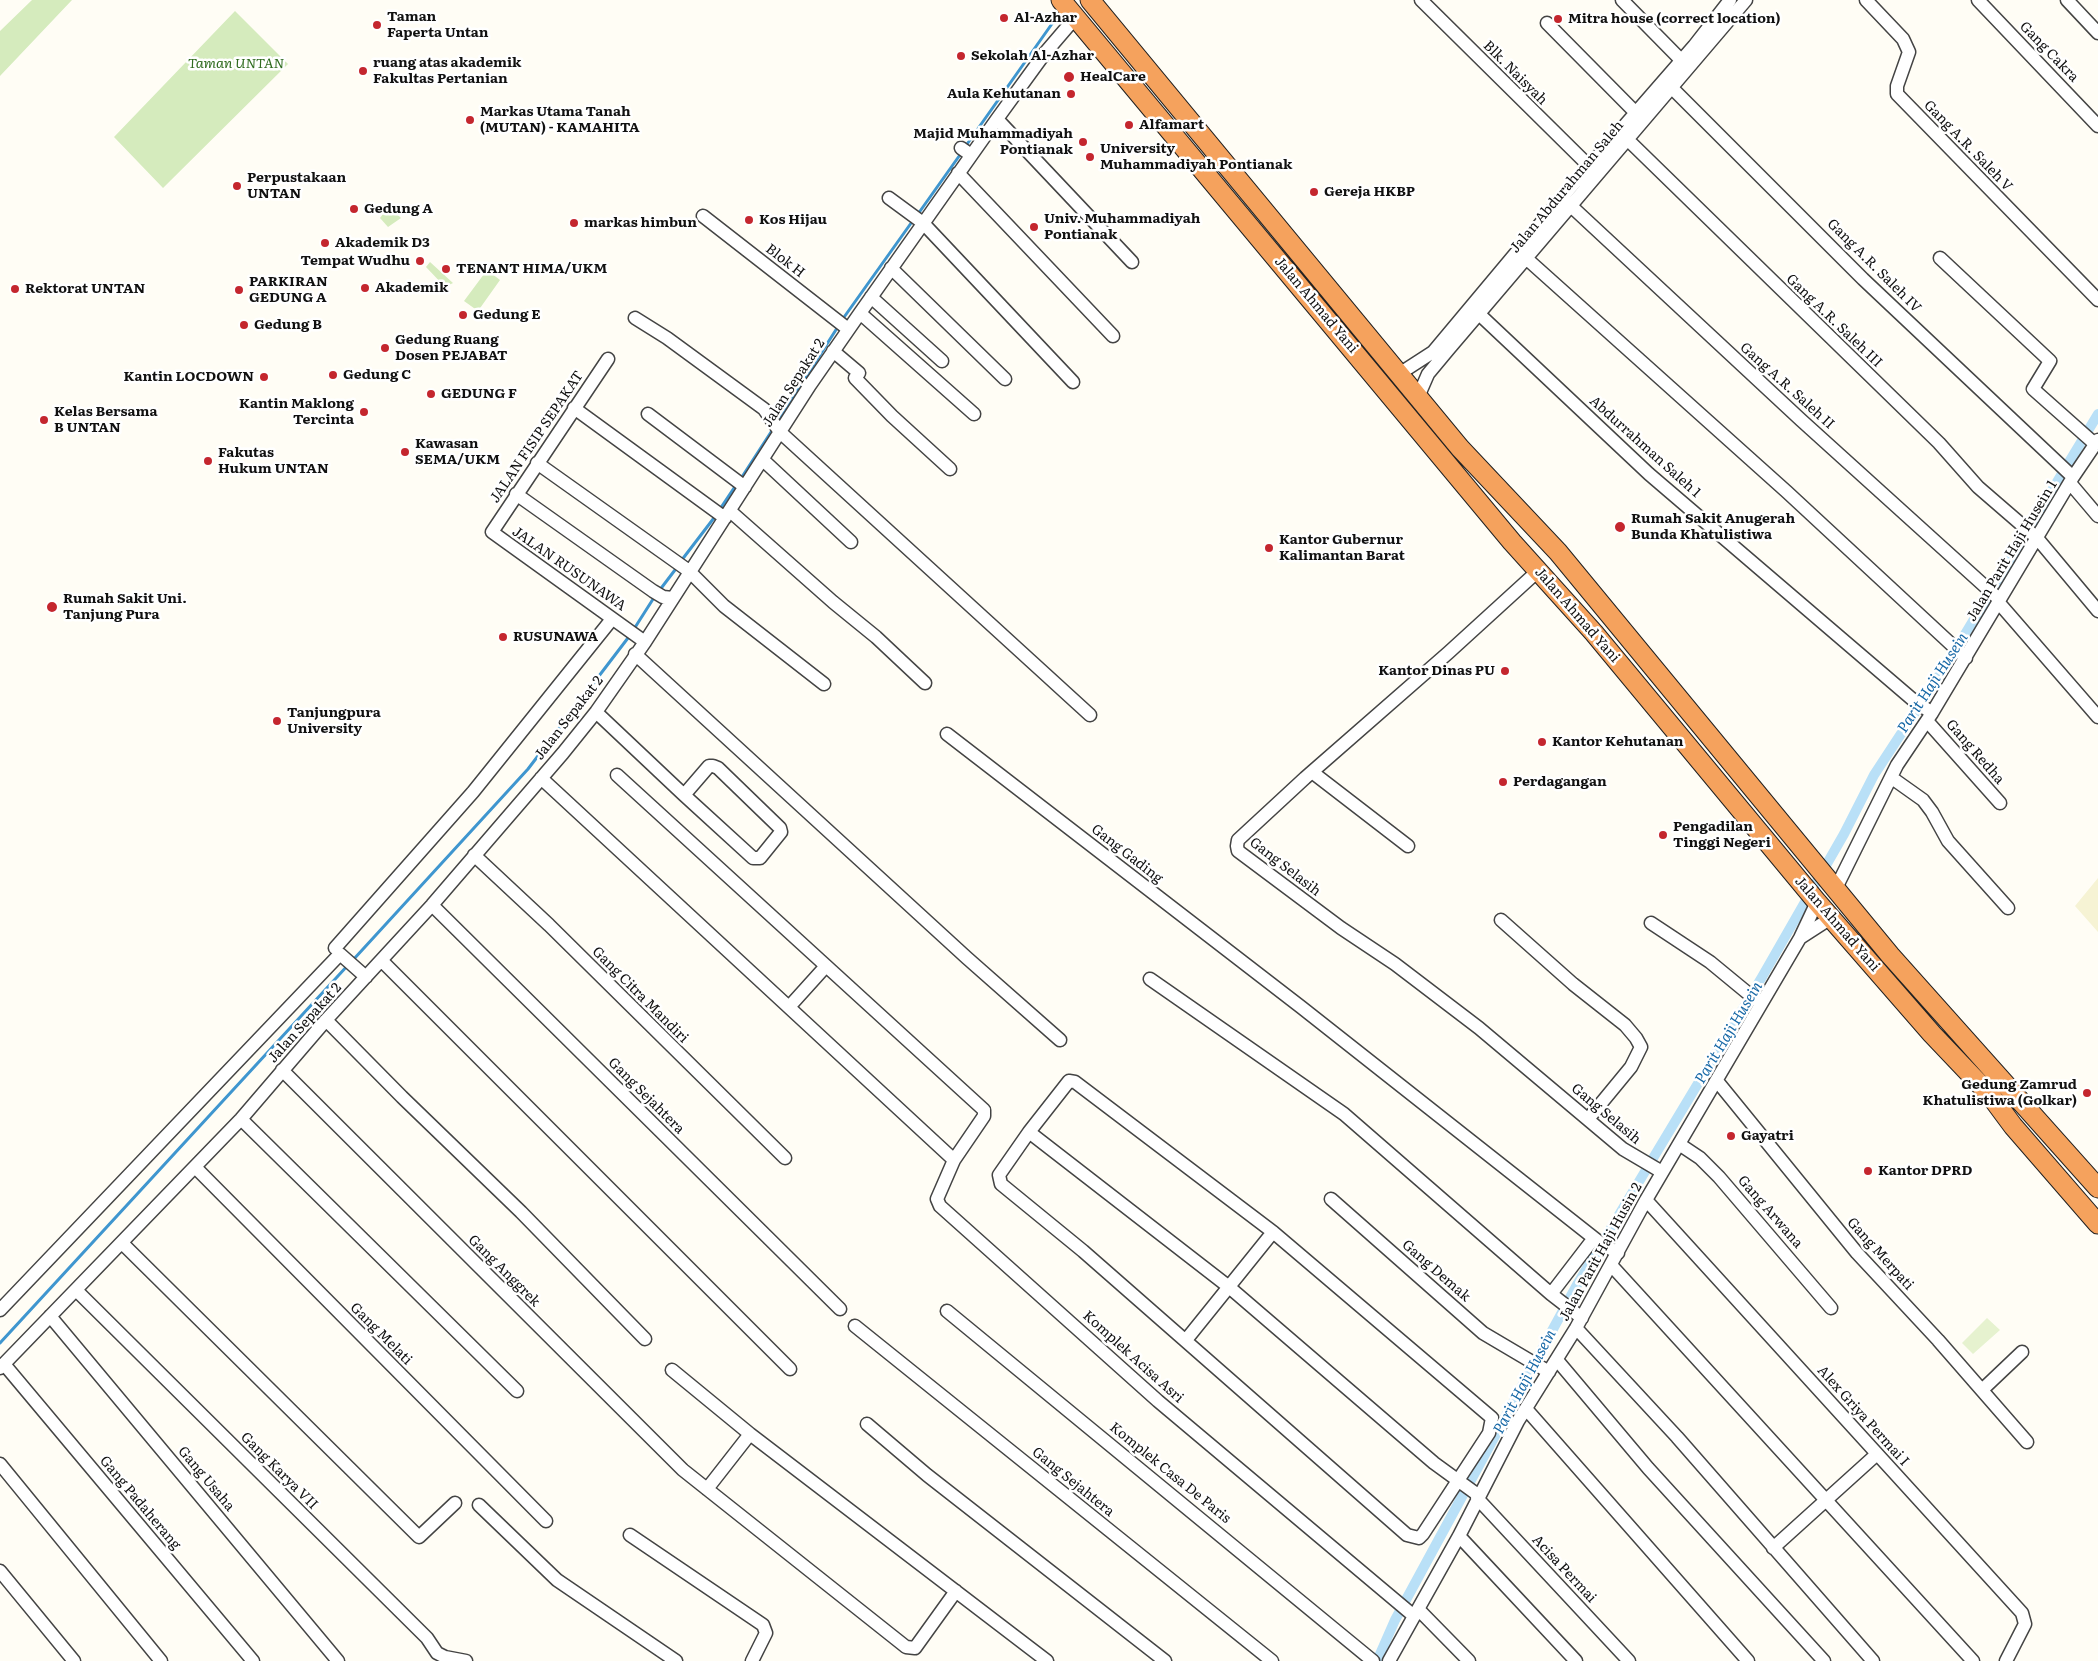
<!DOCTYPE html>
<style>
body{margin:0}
canvas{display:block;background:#fffdf5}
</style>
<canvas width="2098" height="1661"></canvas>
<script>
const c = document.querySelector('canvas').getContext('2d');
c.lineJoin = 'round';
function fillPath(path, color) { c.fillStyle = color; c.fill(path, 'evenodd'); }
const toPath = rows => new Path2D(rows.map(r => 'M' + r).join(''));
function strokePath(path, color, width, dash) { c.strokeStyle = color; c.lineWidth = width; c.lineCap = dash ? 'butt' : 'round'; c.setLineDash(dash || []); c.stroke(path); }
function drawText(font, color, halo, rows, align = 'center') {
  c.font = font + ' Literata,serif'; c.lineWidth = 5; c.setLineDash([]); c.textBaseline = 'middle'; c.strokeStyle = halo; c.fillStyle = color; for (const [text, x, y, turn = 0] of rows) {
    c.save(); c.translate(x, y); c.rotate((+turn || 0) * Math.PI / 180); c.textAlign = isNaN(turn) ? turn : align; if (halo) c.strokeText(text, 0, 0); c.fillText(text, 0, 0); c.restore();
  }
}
fillPath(toPath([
 [2098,878,2098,932,2075,906]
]), '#f6f3d4');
fillPath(toPath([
 [32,0,72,0,0,76,0,31],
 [235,11,288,64,163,188,114,137],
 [389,206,401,218,388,227,380,218],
 [430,262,453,283,445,287,426,267],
 [487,270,500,280,478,311,464,301]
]), '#d5ebbd');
fillPath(toPath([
 [1987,1318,2000,1330,1973,1354,1962,1343]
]), '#e6f2cf');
strokePath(toPath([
 [965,147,1061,11],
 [918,214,962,152],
 [842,320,914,219],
 [778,421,839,325],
 [740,480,773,429],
 [720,509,736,485],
 [681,561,717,514],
 [659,591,678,566],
 [634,629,655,596],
 [353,960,528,769,631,634],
 [0,1343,349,964]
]), '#3f96cf', 3);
strokePath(toPath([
 [1377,1661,1395,1620,1578,1283,1762,977,1844,834,1874,775,1950,659,2098,414]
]), '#b9e0f7', 10);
const minor = toPath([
 [1421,0,1589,166],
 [1622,0,1681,60],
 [1866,0,1903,39,1909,52,1897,86,1897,94,2098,300],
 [1978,0,2098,126],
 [2067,0,2098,33],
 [1547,23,1635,112],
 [1671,87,1863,279,2073,477],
 [997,119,1132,262],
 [1627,139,1939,443,1978,487,2037,538,2098,611],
 [961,148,971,155],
 [958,173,1113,336],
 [889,198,923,223,1073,382],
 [1571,206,1801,420,2000,600],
 [703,216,848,329],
 [1940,258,2050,361,2033,389,2095,444],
 [1527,259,1787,492,1966,658],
 [891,268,1005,379],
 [871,297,942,361],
 [860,313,974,414],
 [1479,314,1649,474,1912,699,1932,713],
 [635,318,667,338,764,409,780,432,1090,715],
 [833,351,859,373,855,378,892,416,950,469],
 [608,359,492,532,645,642],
 [1399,374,1433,352,1571,187,1694,46,1730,0],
 [1418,397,1428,374,1448,350,1746,0],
 [574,408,725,518],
 [648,414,745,487],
 [763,460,851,542],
 [537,463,689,571,724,606,824,684],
 [2070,483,2098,516],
 [516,494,653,591,663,597,673,598],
 [730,511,833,602,876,637,925,683],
 [1539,570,1448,653,1305,778,1238,840,1237,846,1238,851,1341,928,1395,964,1479,1028,1623,1149,1662,1172],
 [1999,603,2098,717],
 [635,654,967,958,1060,1040],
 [596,712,684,795,753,858,760,858,781,832,780,828,718,768,713,766,709,766,684,795],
 [1927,721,2000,803],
 [947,734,1301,1007,1599,1242,1618,1253],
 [1312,772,1408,846],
 [617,775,984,1110,984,1116,954,1160,937,1199,940,1206,1158,1401,1414,1616],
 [541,778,954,1160],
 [1892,778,1923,800,1932,812,1948,841,2008,908],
 [474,855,549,925,785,1158],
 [1836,888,1897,765,1932,713,2073,477,2098,440],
 [432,905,840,1309],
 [1501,920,1573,984,1625,1025,1636,1038,1641,1047,1631,1067,1589,1118],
 [1651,923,1710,962,1761,1004],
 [1800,938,1831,918],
 [335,948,473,792,612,619],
 [382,961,790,1369],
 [1150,979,1344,1114,1551,1294,1582,1318],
 [789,1007,826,966],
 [326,1020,402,1097,521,1212,645,1339],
 [282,1070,683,1470,901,1643,906,1647,915,1648,956,1591],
 [1069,1081,1075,1082,1273,1232,1492,1418,1489,1433,1423,1534,1419,1538,1407,1535,1083,1251,1001,1184,999,1175,1029,1132,1069,1081],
 [1717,1081,1857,1253,1938,1340,2027,1442],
 [241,1119,517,1391],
 [1029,1132,1229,1287,1434,1463,1478,1495],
 [1679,1144,1700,1158,1719,1177,1831,1308],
 [195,1167,546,1521],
 [1331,1199,1483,1333,1549,1372],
 [1646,1200,2022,1613,2025,1624,2006,1661],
 [122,1243,419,1537,455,1503],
 [1611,1265,1973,1661],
 [76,1290,427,1638,437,1653,445,1657,466,1661],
 [1551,1294,1594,1238],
 [0,1310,340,954,366,977],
 [947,1311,1373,1661],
 [50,1316,338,1661],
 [855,1326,1272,1661],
 [1576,1328,1677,1437,1873,1661],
 [1186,1340,1273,1232],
 [1557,1360,1648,1468,1824,1661],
 [4,1364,253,1661],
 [0,1368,241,1119,326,1020,432,905,563,753,596,712,645,642,810,385,860,313,997,119,1045,53,1075,18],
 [672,1370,750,1434,1047,1661],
 [1982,1390,2022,1352],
 [1527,1410,1748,1661],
 [867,1424,927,1475,1165,1661],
 [0,1464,161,1661],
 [707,1489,750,1434],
 [1477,1498,1629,1661],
 [479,1505,557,1580,676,1661],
 [630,1535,763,1625,766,1633,752,1661],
 [1459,1536,1576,1661],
 [1773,1548,1877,1454],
 [0,1571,74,1661],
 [1418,1609,1469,1661],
 [1389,1661,1459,1536,1518,1421,1576,1328,1646,1200,1800,938,1817,902]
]);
const highway = toPath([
 [1061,0,1512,542,1594,633,1817,902,1932,1034,1990,1095,2013,1126,2098,1224],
 [1090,0,1460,448,1558,552,1890,955,2098,1188]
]);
strokePath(minor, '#444', 15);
strokePath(highway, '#222', 21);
strokePath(minor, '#fff', 12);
strokePath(highway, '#f5a25d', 19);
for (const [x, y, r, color] of [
 [1004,18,5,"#c4262e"],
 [1558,19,5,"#c4262e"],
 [377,25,5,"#c4262e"],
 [961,56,5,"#c4262e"],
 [363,71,5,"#c4262e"],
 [1069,77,6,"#c4262e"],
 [1071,94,5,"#c4262e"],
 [470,120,5,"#c4262e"],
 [1129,125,5,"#c4262e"],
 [1083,142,5,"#c4262e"],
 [1090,157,5,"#c4262e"],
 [237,186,5,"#c4262e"],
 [1314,192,5,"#c4262e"],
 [354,209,5,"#c4262e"],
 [749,220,5,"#c4262e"],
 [574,223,5,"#c4262e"],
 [1034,227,5,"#c4262e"],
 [325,243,5,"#c4262e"],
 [420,261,5,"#c4262e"],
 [446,269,5,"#c4262e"],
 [365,288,5,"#c4262e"],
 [15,289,5,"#c4262e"],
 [239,290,5,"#c4262e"],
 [463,315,5,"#c4262e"],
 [244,325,5,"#c4262e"],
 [385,348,5,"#c4262e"],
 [333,375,5,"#c4262e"],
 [264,377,5,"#c4262e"],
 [431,394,5,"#c4262e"],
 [364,412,5,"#c4262e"],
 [44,420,5,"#c4262e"],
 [405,452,5,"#c4262e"],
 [208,461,5,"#c4262e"],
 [1620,527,6,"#c4262e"],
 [1269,548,5,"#c4262e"],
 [52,607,6,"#c4262e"],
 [503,637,5,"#c4262e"],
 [1505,671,5,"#c4262e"],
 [277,721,5,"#c4262e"],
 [1542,742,5,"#c4262e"],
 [1503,782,5,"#c4262e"],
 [1663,835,5,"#c4262e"],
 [2087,1093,5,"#c4262e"],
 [1731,1136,5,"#c4262e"],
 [1868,1171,5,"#c4262e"]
]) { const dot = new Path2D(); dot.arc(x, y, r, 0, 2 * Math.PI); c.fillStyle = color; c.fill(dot); strokePath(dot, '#fff', 2); }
drawText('bold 14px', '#111', '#fff', [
 ["Taman",387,17],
 ["Faperta Untan",387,33],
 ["Al-Azhar",1014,18],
 ["Mitra house (correct location)",1568,19],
 ["Sekolah Al-Azhar",971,56],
 ["ruang atas akademik",373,63],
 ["Fakultas Pertanian",373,79],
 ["HealCare",1080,77],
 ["Aula Kehutanan",1061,94,"right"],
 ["Markas Utama Tanah",480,112],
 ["(MUTAN) - KAMAHITA",480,128],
 ["Alfamart",1139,125],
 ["Majid Muhammadiyah",1073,134,"right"],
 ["Pontianak",1073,150,"right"],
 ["University",1100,149],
 ["Muhammadiyah Pontianak",1100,165],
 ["Perpustakaan",247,178],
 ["UNTAN",247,194],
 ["Gereja HKBP",1324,192],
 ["Gedung A",364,209],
 ["Univ. Muhammadiyah",1044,219],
 ["Pontianak",1044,235],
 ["Kos Hijau",759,220],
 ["markas himbun",584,223],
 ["Akademik D3",335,243],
 ["Tempat Wudhu",410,261,"right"],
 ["TENANT HIMA/UKM",456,269],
 ["PARKIRAN",249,282],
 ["GEDUNG A",249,298],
 ["Akademik",375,288],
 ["Rektorat UNTAN",25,289],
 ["Gedung E",473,315],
 ["Gedung B",254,325],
 ["Gedung Ruang",395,340],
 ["Dosen PEJABAT",395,356],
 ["Gedung C",343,375],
 ["Kantin LOCDOWN",254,377,"right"],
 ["GEDUNG F",441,394],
 ["Kantin Maklong",354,404,"right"],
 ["Tercinta",354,420,"right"],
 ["Kelas Bersama",54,412],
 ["B UNTAN",54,428],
 ["Kawasan",415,444],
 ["SEMA/UKM",415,460],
 ["Fakutas",218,453],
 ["Hukum UNTAN",218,469],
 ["Rumah Sakit Anugerah",1631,519],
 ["Bunda Khatulistiwa",1631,535],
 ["Kantor Gubernur",1279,540],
 ["Kalimantan Barat",1279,556],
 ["Rumah Sakit Uni.",63,599],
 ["Tanjung Pura",63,615],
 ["RUSUNAWA",513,637],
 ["Kantor Dinas PU",1495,671,"right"],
 ["Tanjungpura",287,713],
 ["University",287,729],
 ["Kantor Kehutanan",1552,742],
 ["Perdagangan",1513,782],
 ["Pengadilan",1673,827],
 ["Tinggi Negeri",1673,843],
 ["Gedung Zamrud",2077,1085,"right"],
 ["Khatulistiwa (Golkar)",2077,1101,"right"],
 ["Gayatri",1741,1136],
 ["Kantor DPRD",1878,1171]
], 'left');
drawText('14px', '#111', '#fff', [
 ["Gang Cakra",2049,52,46],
 ["Blk. Naisyah",1515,73,45],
 ["Gang A.R. Saleh V",1968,146,46],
 ["Jalan Abdurahman Saleh",1567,187,-50],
 ["Blok H",785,261,38],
 ["Gang A.R. Saleh IV",1874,266,45],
 ["Jalan Ahmad Yani",1316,305,50],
 ["Gang A.R. Saleh III",1834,321,44],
 ["Jalan Sepakat 2",794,383,-57],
 ["Gang A.R. Saleh II",1787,386,42],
 ["JALAN FISIP SEPAKAT",537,437,-56],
 ["Abdurrahman Saleh 1",1645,447,42],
 ["Jalan Parit Haji Husein 1",2012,551,-59],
 ["JALAN RUSUNAWA",569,569,35],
 ["Jalan Ahmad Yani",1577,615,49],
 ["Jalan Sepakat 2",569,718,-52],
 ["Gang Redha",1975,752,49],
 ["Gang Gading",1127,854,38],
 ["Gang Selasih",1285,867,38],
 ["Jalan Ahmad Yani",1837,924,49],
 ["Gang Citra Mandiri",640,995,45],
 ["Jalan Sepakat 2",305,1023,-48],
 ["Gang Sejahtera",646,1096,45],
 ["Gang Selasih",1606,1114,40],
 ["Gang Arwana",1770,1212,49],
 ["Jalan Parit Haji Husin 2",1601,1252,-61],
 ["Gang Merpati",1880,1254,48],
 ["Gang Anggrek",504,1271,45],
 ["Gang Demak",1436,1271,41],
 ["Gang Melati",381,1334,45],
 ["Komplek Acisa Asri",1133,1357,42],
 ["Alex Griya Permai I",1863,1416,48],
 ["Gang Karya VII",279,1471,45],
 ["Komplek Casa De Paris",1170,1473,39],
 ["Gang Usaha",206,1479,50],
 ["Gang Sejahtera",1073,1482,39],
 ["Gang Padaherang",140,1503,50],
 ["Acisa Permai",1564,1569,47]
]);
drawText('italic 14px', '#2f6b1f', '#fff', [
 ["Taman UNTAN",236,64]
]);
drawText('italic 15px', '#1768a6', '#fff', [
 ["Parit Haji Husein",1933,683,-57],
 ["Parit Haji Husein",1729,1033,-59],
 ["Parit Haji Husein",1525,1382,-62]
]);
</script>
